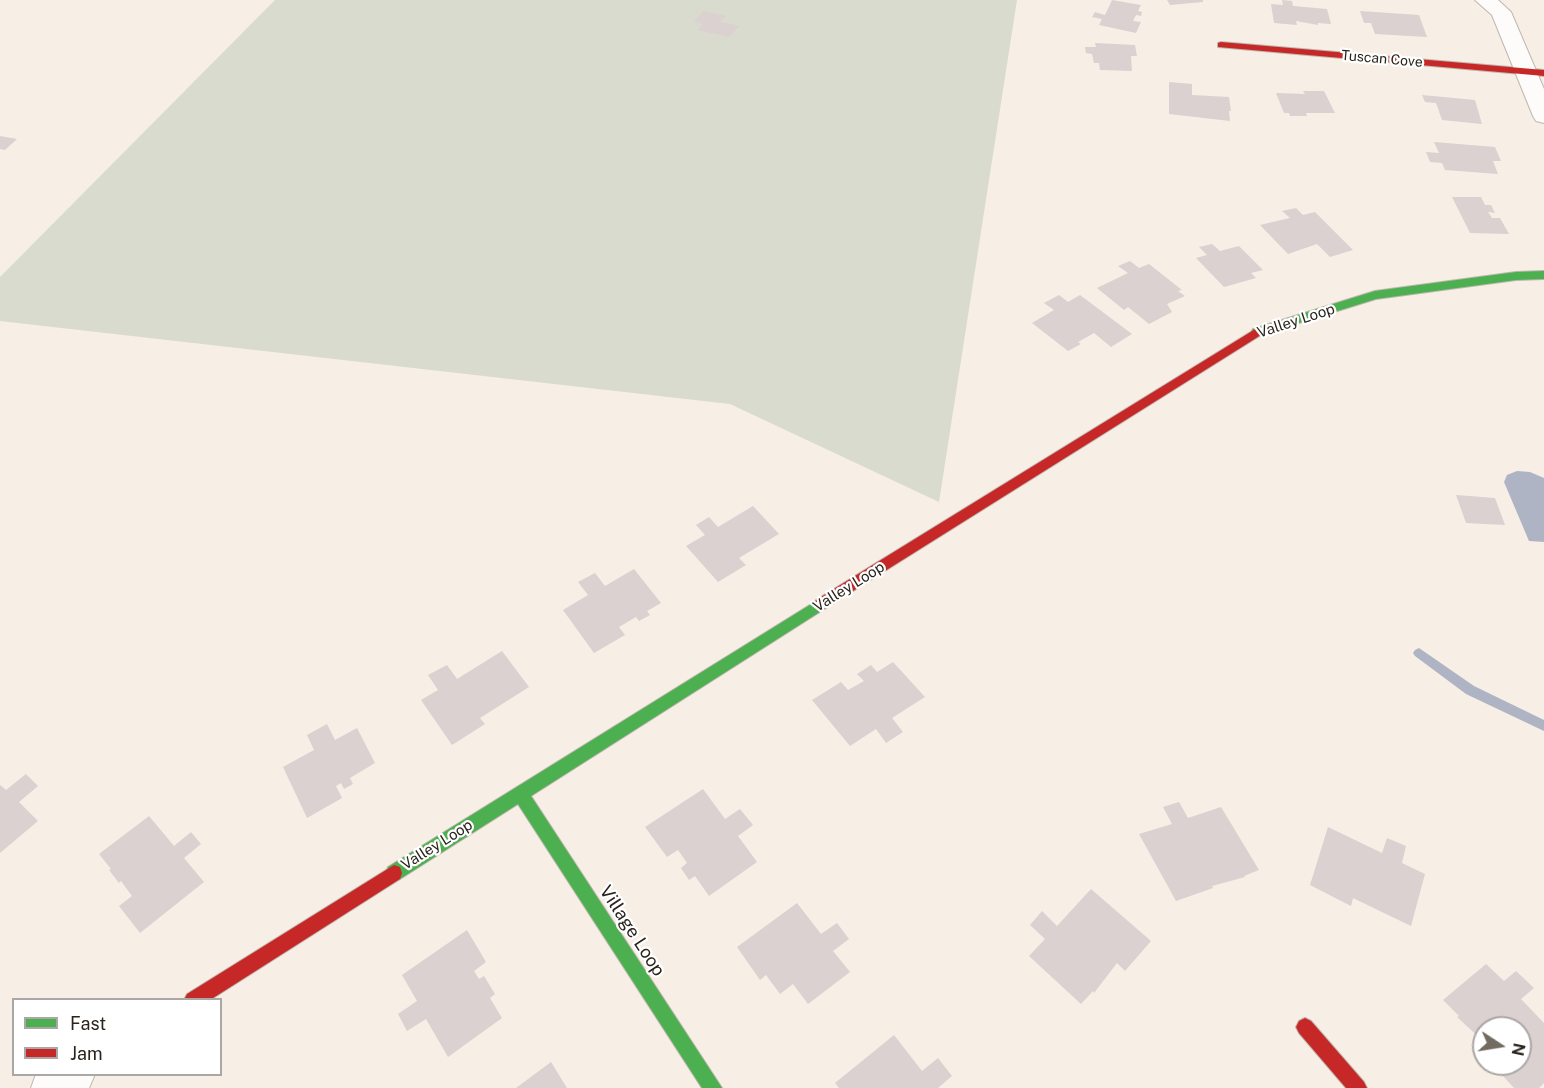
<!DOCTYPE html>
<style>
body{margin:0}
#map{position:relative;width:1544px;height:1088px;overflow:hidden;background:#f7eee5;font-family:"Public Sans",sans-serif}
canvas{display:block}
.legend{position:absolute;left:12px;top:998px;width:210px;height:78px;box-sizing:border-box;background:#fff;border:2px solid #aaa7a4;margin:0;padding:8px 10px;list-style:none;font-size:18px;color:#2a241c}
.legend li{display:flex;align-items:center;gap:12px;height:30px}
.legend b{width:30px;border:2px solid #aaa7a4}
.north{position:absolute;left:1472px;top:1016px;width:60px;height:60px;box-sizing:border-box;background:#fff;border:2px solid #aaa7a4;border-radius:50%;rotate:102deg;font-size:16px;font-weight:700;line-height:24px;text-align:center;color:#2a241c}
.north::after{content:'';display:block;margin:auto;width:21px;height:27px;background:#726b62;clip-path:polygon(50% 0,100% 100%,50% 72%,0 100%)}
</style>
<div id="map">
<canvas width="1544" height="1088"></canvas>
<ul class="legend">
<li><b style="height:8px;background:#4caf50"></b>Fast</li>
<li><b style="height:8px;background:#c62828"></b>Jam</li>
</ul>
<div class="north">N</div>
</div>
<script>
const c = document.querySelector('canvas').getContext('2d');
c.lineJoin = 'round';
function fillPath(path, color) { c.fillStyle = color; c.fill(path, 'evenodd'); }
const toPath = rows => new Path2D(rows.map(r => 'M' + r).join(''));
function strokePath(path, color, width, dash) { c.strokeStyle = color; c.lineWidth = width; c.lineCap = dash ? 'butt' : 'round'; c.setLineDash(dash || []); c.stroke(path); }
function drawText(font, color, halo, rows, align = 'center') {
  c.font = font + ' "Public Sans",sans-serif'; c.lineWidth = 4.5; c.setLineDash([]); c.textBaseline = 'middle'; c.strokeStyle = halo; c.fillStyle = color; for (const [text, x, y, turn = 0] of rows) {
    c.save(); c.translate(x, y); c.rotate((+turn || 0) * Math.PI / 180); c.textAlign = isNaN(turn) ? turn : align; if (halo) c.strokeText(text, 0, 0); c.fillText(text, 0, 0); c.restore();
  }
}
fillPath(toPath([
 [275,0,1017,0,939,502,730,404,0,321,0,277]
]), '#d8dbcd');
fillPath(toPath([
 [1517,471,1530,472,1544,478,1544,542,1529,541,1504,482,1507,475]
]), '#aeb4c4');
fillPath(toPath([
 [1419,648,1474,686,1544,720,1544,731,1466,694,1415,656,1413,653,1415,650,1419,648]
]), '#aeb4c4');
fillPath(toPath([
 [1112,0,1141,5,1138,11,1142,12,1141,16,1136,15,1133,21,1141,22,1136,33,1099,25,1102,19,1092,17,1095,12,1105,15],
 [1167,0,1203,0,1203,2,1170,5],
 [1282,0,1292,1,1293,6,1327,9,1331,24,1318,23,1318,25,1296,21,1297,25,1274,23,1271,4,1283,5],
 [703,11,726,16,720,22,739,26,729,37,698,30,703,24,694,22],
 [1360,11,1419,15,1427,37,1375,34,1371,23,1364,23],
 [1095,43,1135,45,1137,56,1131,56,1132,71,1100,70,1099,63,1094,63,1092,54,1086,53,1085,47,1096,47],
 [1169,82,1192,84,1192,95,1229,97,1231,111,1229,111,1230,121,1169,114],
 [1303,91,1324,91,1335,113,1306,113,1307,116,1290,116,1289,113,1284,113,1276,93,1305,94],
 [1422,95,1475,100,1482,124,1442,120,1436,103,1425,102],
 [0,136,17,139,5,150,0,149],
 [1434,142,1495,147,1501,161,1493,161,1498,174,1445,170,1442,163,1430,162,1426,152,1439,153],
 [1452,197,1481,197,1485,205,1491,205,1495,213,1488,212,1492,218,1500,218,1509,234,1470,233],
 [1296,208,1303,215,1315,212,1353,250,1330,257,1317,244,1288,254,1260,225,1290,218,1282,211],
 [1212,244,1220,251,1239,246,1263,270,1251,273,1256,278,1224,287,1196,258,1207,255,1199,247],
 [1130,261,1139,268,1149,264,1182,290,1178,291,1185,296,1167,304,1172,312,1149,324,1128,307,1124,310,1097,288,1128,273,1118,266],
 [1059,295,1068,302,1080,295,1132,334,1111,347,1094,333,1078,342,1081,344,1068,351,1032,323,1054,310,1044,303],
 [1456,495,1495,498,1505,525,1466,523],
 [753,506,779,534,739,558,746,565,718,582,686,546,705,535,696,525,709,517,718,527],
 [634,569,661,603,647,611,650,615,639,621,636,617,619,627,625,635,594,653,563,610,588,595,578,582,595,573,605,586],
 [502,651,529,687,480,718,485,724,452,745,421,700,438,690,428,675,447,665,457,679],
 [893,662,925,697,892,718,903,732,886,743,876,729,850,746,812,700,841,682,848,690,864,681,857,674,871,665,877,672],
 [327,724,335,740,357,728,375,763,350,778,353,784,344,789,341,783,336,786,342,798,307,818,283,767,314,750,307,735],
 [26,774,38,786,19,802,38,821,0,853,0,785,6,790],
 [703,789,725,819,740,809,753,825,738,836,757,862,709,896,695,876,689,880,681,868,687,863,678,850,667,857,645,827],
 [1179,802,1188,818,1221,807,1259,870,1244,876,1245,877,1212,886,1213,888,1176,901,1139,834,1172,824,1163,807],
 [149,816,174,846,191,832,201,844,184,858,204,882,140,933,119,906,132,896,121,881,119,883,109,870,111,869,99,854],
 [1328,827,1382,853,1387,838,1406,846,1402,863,1425,874,1411,926,1353,898,1351,906,1310,885],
 [1091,889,1151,941,1125,971,1117,963,1094,993,1093,991,1081,1004,1029,956,1045,939,1030,925,1042,911,1057,926],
 [797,903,821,934,837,923,849,939,833,951,850,972,808,1004,793,984,780,994,766,975,760,980,737,947],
 [467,930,486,962,474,971,479,979,484,976,495,994,490,998,502,1018,448,1057,426,1019,407,1031,398,1014,417,1001,402,975],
 [1486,964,1504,981,1516,971,1534,988,1521,999,1544,1023,1544,1083,1539,1088,1514,1088,1492,1064,1520,1064,1520,1028,1484,1028,1484,1042,1457,1017,1459,1016,1443,1000],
 [894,1035,922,1071,938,1058,952,1076,938,1088,839,1088,835,1083],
 [551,1062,567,1088,516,1088]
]), '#dad1d0');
const street = toPath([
 [1475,0,1498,0,1511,12,1544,89,1544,123,1536,121,1533,116,1492,15,1475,0],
 [36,1074,95,1074,89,1088,31,1088,36,1074]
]);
const fast = toPath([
 [1544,271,1544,279,1516,280,1376,299,1257,336,1251,332,1253,329,1375,291,1516,272,1544,271],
 [821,598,826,600,828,604,826,608,531,796,722,1088,702,1088,518,804,400,879,394,881,388,879,386,873,388,867,821,598]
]);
const jam = toPath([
 [1221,42,1544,70,1544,76,1218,47,1218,43,1221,42],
 [1257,328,1261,329,1263,332,1261,335,826,608,821,610,816,608,814,604,816,600,1257,328],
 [394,865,400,867,402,873,400,879,210,1000,184,1000,187,994,394,865],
 [1305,1018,1311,1021,1364,1082,1367,1088,1346,1088,1299,1033,1296,1027,1299,1021,1305,1018]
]);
strokePath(street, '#beb7b0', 2);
strokePath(fast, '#beb7b0', 2);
strokePath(jam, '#beb7b0', 2);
fillPath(street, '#fefcfb');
fillPath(fast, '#4caf50');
fillPath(jam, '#c62828');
drawText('14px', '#2a241c', '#fff', [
 ["Tuscan Cove",1382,59,5]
]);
drawText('15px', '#2a241c', '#fff', [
 ["Valley Loop",1296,321,-18],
 ["Valley Loop",849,587,-32],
 ["Valley Loop",437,845,-32]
]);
drawText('18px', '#2a241c', '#fff', [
 ["Village Loop",632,931,57]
]);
</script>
